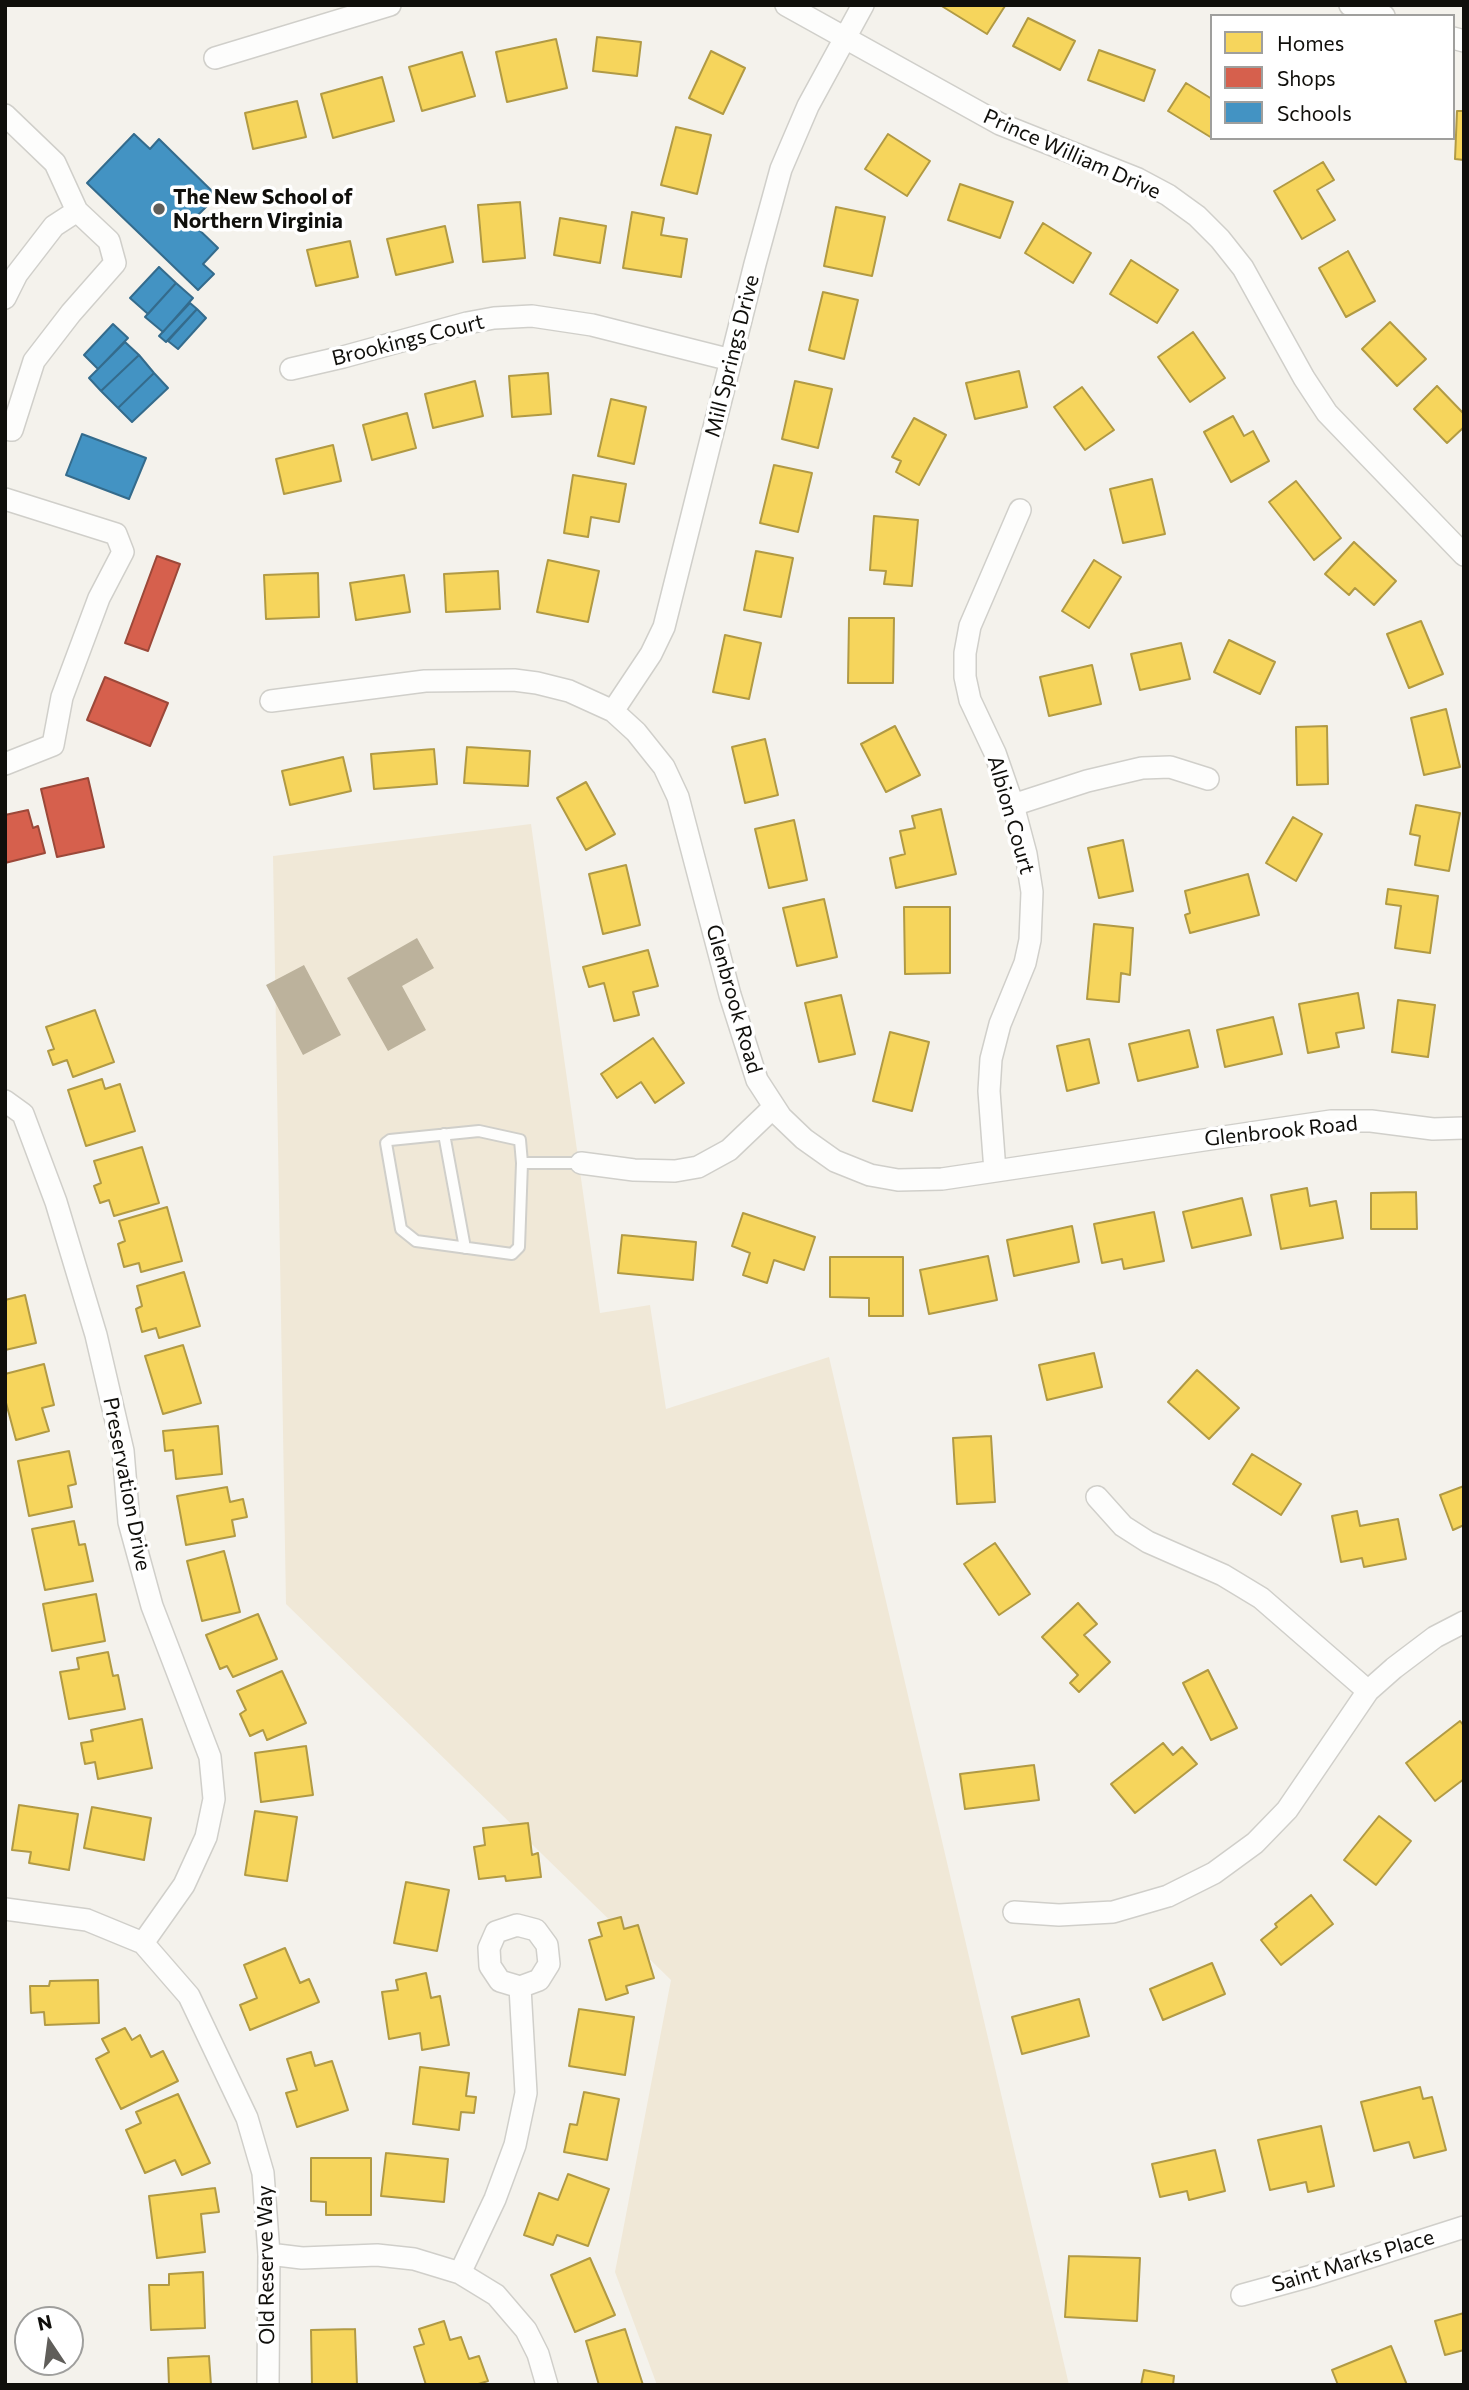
<!DOCTYPE html>
<style>
body{margin:0}
#map{position:relative;width:1469px;height:2390px;overflow:hidden;background:#f4f2ec;font-family:Commissioner,sans-serif}
canvas{display:block}
.frame{position:absolute;inset:0;border:7px solid #100f0b;pointer-events:none}
.legend{position:absolute;left:1210px;top:14px;width:245px;height:126px;box-sizing:border-box;background:#fff;border:2px solid #9f9f9d;margin:0;padding:9px 12px;list-style:none;font-size:21px;color:#100f0b}
.legend li{display:flex;align-items:center;gap:14px;height:35px}
.legend b{width:35px;border:2px solid #9f9f9d}
.north{position:absolute;left:14px;top:2306px;width:70px;height:70px;box-sizing:border-box;background:#fff;border:2px solid #9f9f9d;border-radius:50%;rotate:347deg;font-size:19px;font-weight:700;line-height:28px;text-align:center;color:#100f0b}
.north::after{content:'';display:block;margin:auto;width:24px;height:32px;background:#605e5a;clip-path:polygon(50% 0,100% 100%,50% 72%,0 100%)}
</style>
<div id="map">
<canvas width="1469" height="2390"></canvas>
<div class="frame"></div>
<ul class="legend">
<li><b style="height:19px;background:#f6d55c"></b>Homes</li>
<li><b style="height:19px;background:#d6604d"></b>Shops</li>
<li><b style="height:19px;background:#4393c3"></b>Schools</li>
</ul>
<div class="north">N</div>
</div>
<script>
const c = document.querySelector('canvas').getContext('2d');
c.lineJoin = 'round';
function fillPath(path, color) { c.fillStyle = color; c.fill(path, 'evenodd'); }
const toPath = rows => new Path2D(rows.map(r => 'M' + r).join(''));
function strokePath(path, color, width, dash) { c.strokeStyle = color; c.lineWidth = width; c.lineCap = dash ? 'butt' : 'round'; c.setLineDash(dash || []); c.stroke(path); }
function drawText(font, color, halo, rows, align = 'center') {
  c.font = font + ' Commissioner,sans-serif'; c.lineWidth = 7; c.setLineDash([]); c.textBaseline = 'middle'; c.strokeStyle = halo; c.fillStyle = color; for (const [text, x, y, turn = 0] of rows) {
    c.save(); c.translate(x, y); c.rotate((+turn || 0) * Math.PI / 180); c.textAlign = isNaN(turn) ? turn : align; if (halo) c.strokeText(text, 0, 0); c.fillText(text, 0, 0); c.restore();
  }
}
fillPath(toPath([
 [531,824,600,1313,650,1305,666,1409,829,1357,1069,2385,657,2385,615,2272,671,1980,286,1604,273,856]
]), '#f0e8d7');
fillPath(toPath([
 [417,938,434,968,402,986,426,1030,388,1051,347,978],
 [304,965,341,1035,303,1055,266,985]
]), '#bcb29c');
const homes = toPath([
 [940,5,1004,5,1005,6,987,34,940,5],
 [1028,18,1075,41,1060,70,1013,46,1028,18],
 [597,37,641,42,637,76,593,71,597,37],
 [556,39,567,88,507,102,496,52,556,39],
 [1099,50,1155,70,1144,101,1088,80,1099,50],
 [711,51,745,68,723,114,689,98,711,51],
 [462,52,475,96,422,111,409,67,462,52],
 [382,77,394,121,333,138,321,94,382,77],
 [1186,83,1212,99,1212,138,1168,111,1186,83],
 [297,101,306,137,253,149,245,113,297,101],
 [1457,111,1464,111,1464,160,1455,159,1457,111],
 [676,127,711,135,697,194,661,185,676,127],
 [888,134,930,161,907,196,865,169,888,134],
 [1323,162,1334,180,1317,190,1335,220,1302,239,1274,191,1323,162],
 [960,184,1013,202,1000,238,948,220,960,184],
 [520,202,525,258,483,262,478,205,520,202],
 [836,207,885,217,872,276,824,266,836,207],
 [632,212,664,218,661,235,687,239,681,277,623,268,632,212],
 [560,218,606,226,600,263,554,255,560,218],
 [1043,223,1091,253,1073,283,1025,253,1043,223],
 [445,226,453,262,396,275,387,239,445,226],
 [350,241,358,277,316,286,307,250,350,241],
 [1348,251,1375,301,1346,317,1319,268,1348,251],
 [1131,260,1178,290,1157,323,1110,294,1131,260],
 [823,292,858,300,844,359,809,350,823,292],
 [1390,322,1426,359,1397,386,1362,349,1390,322],
 [1193,332,1225,378,1190,402,1158,357,1193,332],
 [1019,371,1027,407,975,419,966,383,1019,371],
 [548,373,551,414,512,417,509,376,548,373],
 [475,381,483,416,433,428,425,394,475,381],
 [795,381,832,389,818,448,782,439,795,381],
 [1437,386,1464,414,1464,427,1447,443,1414,409,1437,386],
 [1082,387,1114,430,1085,450,1054,407,1082,387],
 [611,399,646,407,634,464,598,456,611,399],
 [407,413,416,448,372,460,363,425,407,413],
 [1233,416,1244,436,1253,431,1269,461,1231,482,1204,432,1233,416],
 [914,418,946,435,919,485,896,472,901,461,892,457,914,418],
 [333,445,341,481,284,494,276,459,333,445],
 [774,465,812,473,798,532,760,523,774,465],
 [573,475,626,484,619,522,591,517,588,537,564,533,573,475],
 [1152,479,1165,534,1123,543,1110,489,1152,479],
 [1296,481,1341,538,1314,560,1269,502,1296,481],
 [874,516,918,520,912,586,884,584,886,571,870,570,874,516],
 [1354,542,1396,581,1374,605,1355,588,1349,595,1325,574,1354,542],
 [756,551,793,558,781,617,744,610,756,551],
 [548,560,599,571,588,622,537,612,548,560],
 [1094,560,1121,577,1089,628,1062,611,1094,560],
 [498,571,500,609,446,612,444,574,498,571],
 [318,573,319,617,266,619,264,575,318,573],
 [404,575,410,612,356,620,350,583,404,575],
 [849,618,894,618,893,683,848,683,849,618],
 [1421,621,1443,674,1409,688,1387,634,1421,621],
 [725,635,761,643,749,699,713,692,725,635],
 [1229,640,1275,662,1260,694,1214,672,1229,640],
 [1181,643,1190,679,1140,690,1131,654,1181,643],
 [1092,665,1101,704,1049,716,1040,677,1092,665],
 [1446,709,1460,767,1424,775,1411,718,1446,709],
 [895,726,920,775,886,792,861,744,895,726],
 [1327,726,1328,784,1297,785,1296,727,1327,726],
 [765,739,778,795,745,803,732,747,765,739],
 [467,747,530,751,528,786,464,783,467,747],
 [434,749,437,784,374,789,371,754,434,749],
 [343,757,351,791,290,805,282,771,343,757],
 [586,782,615,834,586,850,557,798,586,782],
 [1416,805,1460,813,1449,871,1415,865,1420,836,1410,834,1416,805],
 [941,809,956,874,896,888,890,858,905,854,900,831,915,828,912,816,941,809],
 [1293,817,1322,834,1296,881,1266,863,1293,817],
 [794,820,807,880,769,888,755,829,794,820],
 [1123,840,1133,891,1099,898,1088,848,1123,840],
 [626,865,640,925,603,934,589,874,626,865],
 [1248,874,1259,915,1190,933,1185,915,1190,913,1185,891,1248,874],
 [1388,889,1438,896,1430,953,1395,948,1401,906,1386,904,1388,889],
 [824,899,837,957,797,966,783,908,824,899],
 [904,907,950,907,950,973,905,974,904,907],
 [1094,924,1133,928,1130,975,1121,973,1119,1002,1087,999,1094,924],
 [648,950,658,986,633,992,639,1015,614,1021,604,983,589,987,583,967,648,950],
 [1358,993,1364,1028,1336,1033,1339,1047,1308,1053,1299,1004,1358,993],
 [841,995,855,1054,819,1062,805,1003,841,995],
 [1398,1000,1435,1005,1428,1057,1392,1052,1398,1000],
 [95,1010,114,1062,73,1077,67,1060,53,1065,48,1051,54,1049,46,1027,95,1010],
 [1273,1017,1282,1054,1225,1067,1217,1030,1273,1017],
 [1189,1030,1198,1067,1138,1081,1129,1044,1189,1030],
 [890,1032,929,1042,912,1111,873,1101,890,1032],
 [653,1038,684,1083,655,1103,641,1082,617,1098,601,1074,653,1038],
 [1089,1039,1099,1083,1067,1091,1057,1046,1089,1039],
 [102,1079,105,1089,120,1084,135,1131,86,1146,68,1090,102,1079],
 [142,1147,159,1203,114,1216,109,1200,100,1203,94,1186,101,1183,94,1161,142,1147],
 [1307,1188,1310,1206,1336,1201,1343,1238,1281,1249,1271,1195,1307,1188],
 [1416,1192,1417,1229,1371,1229,1371,1193,1416,1192],
 [1242,1198,1251,1235,1192,1248,1183,1212,1242,1198],
 [167,1207,182,1261,141,1272,139,1263,124,1267,118,1244,125,1241,119,1221,167,1207],
 [1154,1212,1164,1261,1124,1269,1122,1259,1102,1263,1094,1224,1154,1212],
 [743,1213,815,1237,804,1270,774,1260,767,1283,743,1275,750,1253,732,1246,743,1213],
 [1072,1226,1079,1262,1014,1276,1007,1240,1072,1226],
 [622,1235,696,1242,693,1280,618,1273,622,1235],
 [988,1256,997,1300,929,1314,920,1270,988,1256],
 [830,1257,903,1257,903,1316,869,1316,869,1298,830,1297,830,1257],
 [184,1272,200,1326,159,1338,156,1328,142,1332,136,1309,142,1306,137,1286,184,1272],
 [25,1295,36,1343,5,1350,5,1300,25,1295],
 [183,1345,201,1403,163,1414,145,1356,183,1345],
 [1094,1353,1102,1387,1047,1400,1039,1365,1094,1353],
 [44,1364,54,1405,42,1408,49,1431,16,1440,5,1399,5,1374,44,1364],
 [1197,1370,1239,1408,1209,1439,1168,1402,1197,1370],
 [218,1426,222,1474,176,1479,173,1450,165,1451,163,1431,218,1426],
 [991,1436,995,1502,957,1504,953,1438,991,1436],
 [69,1451,76,1484,68,1486,72,1507,29,1516,18,1461,69,1451],
 [1252,1454,1301,1484,1281,1515,1233,1484,1252,1454],
 [1464,1486,1464,1525,1453,1530,1440,1495,1464,1486],
 [227,1487,230,1502,243,1499,247,1517,232,1520,235,1536,186,1545,177,1496,227,1487],
 [1357,1511,1360,1526,1398,1519,1406,1559,1364,1567,1362,1558,1341,1562,1332,1516,1357,1511],
 [74,1521,79,1545,85,1544,93,1581,45,1590,32,1529,74,1521],
 [995,1543,1030,1594,999,1615,964,1564,995,1543],
 [224,1551,240,1612,202,1621,187,1561,224,1551],
 [96,1594,105,1641,52,1651,43,1604,96,1594],
 [1078,1603,1097,1624,1084,1635,1110,1662,1079,1692,1070,1683,1078,1675,1042,1637,1078,1603],
 [258,1614,277,1659,233,1677,227,1666,220,1669,206,1635,258,1614],
 [108,1652,113,1676,118,1675,125,1709,69,1719,60,1672,79,1669,77,1658,108,1652],
 [1208,1670,1237,1728,1211,1740,1183,1683,1208,1670],
 [282,1671,306,1723,267,1740,263,1730,250,1736,240,1714,246,1710,237,1691,282,1671],
 [142,1719,152,1768,98,1779,95,1762,85,1764,81,1743,93,1741,91,1730,142,1719],
 [1460,1721,1464,1726,1464,1779,1435,1801,1406,1763,1460,1721],
 [1163,1743,1173,1755,1182,1747,1197,1764,1135,1813,1111,1784,1163,1743],
 [306,1746,313,1795,261,1802,255,1753,306,1746],
 [1034,1765,1039,1800,965,1809,960,1774,1034,1765],
 [19,1805,78,1814,69,1870,29,1863,31,1852,12,1850,19,1805],
 [92,1807,151,1818,144,1860,84,1848,92,1807],
 [255,1811,297,1817,287,1881,245,1875,255,1811],
 [1379,1816,1411,1841,1376,1885,1344,1860,1379,1816],
 [528,1823,532,1855,538,1853,541,1877,506,1881,505,1876,479,1879,474,1847,485,1845,483,1828,528,1823],
 [406,1882,449,1890,437,1951,394,1943,406,1882],
 [1311,1895,1333,1924,1281,1965,1261,1940,1277,1927,1275,1924,1311,1895],
 [621,1917,624,1929,638,1925,654,1978,626,1986,628,1993,606,2000,589,1940,602,1936,598,1923,621,1917],
 [285,1948,300,1983,309,1979,319,2002,250,2030,240,2005,257,1998,244,1965,285,1948],
 [1212,1963,1225,1994,1163,2020,1150,1989,1212,1963],
 [426,1973,431,1998,440,1996,449,2045,422,2050,420,2033,389,2039,382,1992,398,1990,396,1980,426,1973],
 [98,1980,99,2023,45,2025,44,2012,31,2013,30,1986,49,1986,50,1981,98,1980],
 [1079,1999,1089,2036,1022,2054,1012,2017,1079,1999],
 [579,2009,634,2017,625,2075,569,2066,579,2009],
 [125,2028,132,2040,140,2035,151,2057,163,2051,178,2081,121,2109,96,2059,109,2052,102,2039,125,2028],
 [311,2052,315,2066,332,2061,348,2110,297,2127,286,2093,297,2090,287,2059,311,2052],
 [420,2067,469,2073,466,2096,476,2097,474,2113,461,2112,459,2130,413,2124,420,2067],
 [1420,2087,1423,2099,1432,2097,1446,2150,1414,2158,1409,2142,1374,2151,1361,2102,1420,2087],
 [584,2092,619,2099,607,2160,564,2152,570,2124,577,2125,584,2092],
 [178,2094,210,2163,182,2175,175,2160,145,2173,126,2130,141,2123,136,2112,178,2094],
 [1321,2126,1334,2186,1308,2192,1306,2182,1270,2190,1258,2140,1321,2126],
 [1215,2150,1225,2191,1189,2200,1187,2191,1160,2197,1152,2164,1215,2150],
 [386,2153,448,2159,444,2202,381,2196,386,2153],
 [311,2158,371,2158,371,2215,326,2215,326,2202,311,2201,311,2158],
 [568,2174,609,2189,588,2246,557,2235,553,2245,524,2235,539,2193,558,2200,568,2174],
 [215,2188,219,2212,201,2214,205,2252,157,2258,149,2196,215,2188],
 [1069,2256,1140,2258,1137,2321,1065,2317,1069,2256],
 [590,2258,615,2315,575,2332,551,2275,590,2258],
 [203,2272,205,2328,151,2330,149,2285,169,2285,169,2274,203,2272],
 [1464,2313,1464,2350,1445,2355,1435,2321,1464,2313],
 [444,2321,450,2340,461,2337,469,2359,479,2356,488,2381,475,2385,426,2385,414,2347,424,2344,419,2329,444,2321],
 [355,2329,357,2385,312,2385,311,2330,355,2329],
 [625,2329,643,2385,599,2385,586,2341,625,2329],
 [1391,2346,1407,2385,1338,2385,1332,2370,1391,2346],
 [209,2356,211,2385,169,2385,168,2358,209,2356],
 [1144,2370,1174,2376,1173,2385,1141,2385,1144,2370]
]);
fillPath(homes, '#f6d55c');
strokePath(homes, '#b19a44', 2);
const shops = toPath([
 [157,556,180,564,148,651,125,643,157,556],
 [105,677,168,703,150,746,87,720,105,677],
 [88,778,104,847,57,857,41,789,88,778],
 [28,810,33,828,38,826,45,853,5,863,5,815,28,810]
]);
fillPath(shops, '#d6604d');
strokePath(shops, '#9b4839', 2);
const schools = toPath([
 [134,134,150,149,159,139,217,196,191,222,218,248,203,264,214,274,198,290,87,183,134,134],
 [159,267,176,283,148,314,130,298,159,267],
 [176,283,193,298,163,332,145,317,176,283],
 [190,303,197,309,166,342,159,336,190,303],
 [197,309,206,318,178,349,168,341,197,309],
 [113,324,128,338,98,369,84,355,113,324],
 [125,342,139,355,101,391,89,378,125,342],
 [139,355,154,373,118,408,101,391,139,355],
 [154,373,168,388,132,422,118,408,154,373],
 [82,434,146,458,129,499,66,475,82,434]
]);
fillPath(schools, '#4393c3');
strokePath(schools, '#346b8c', 2);
const lane = toPath([
 [479,1131,520,1140,522,1163,519,1247,512,1254,416,1241,401,1229,386,1143,390,1140,479,1131],
 [444,1134,465,1248],
 [522,1163,581,1163]
]);
const street = toPath([
 [786,5,1000,124,1138,179,1168,195,1197,216,1220,239,1243,268,1304,378,1327,413,1464,555],
 [1350,5,1384,16],
 [1453,38,1464,41],
 [215,58,390,5],
 [5,115,55,163,77,211,54,226,17,274,5,298],
 [291,369,343,357,467,323,494,318,532,316,592,325,731,360],
 [5,429,12,430,34,361,71,313,115,263,109,241,76,210],
 [5,499,116,534,123,552,99,598,62,697,53,745,5,764],
 [271,701,425,681,514,680,537,683,569,691,613,711,636,732,664,767,678,797,730,995,757,1080,781,1117,804,1139,835,1161,870,1175,898,1180,942,1179,1331,1121,1371,1121,1433,1129,1464,1128],
 [613,711,651,654,664,627,755,264,781,169,808,106,863,5],
 [1013,805,1087,781,1142,768,1170,767,1208,779],
 [5,1101,23,1114,56,1202,96,1335,123,1451,129,1522,152,1606,210,1757,214,1799,206,1837,184,1885,143,1943],
 [581,1163,634,1170,675,1171,698,1167,729,1150,773,1108],
 [995,1171,989,1091,991,1059,1000,1024,1025,963,1030,940,1032,892,1026,854,1013,805,995,753,970,700,965,677,965,653,970,626,1020,510],
 [1097,1497,1123,1526,1148,1542,1223,1575,1261,1598,1368,1691],
 [5,1909,87,1920,143,1943,189,1996,247,2118,263,2173,269,2254,268,2385],
 [1014,1912,1059,1915,1113,1912,1168,1896,1214,1873,1255,1843,1287,1810,1368,1691,1394,1668,1435,1637,1464,1622],
 [269,2254,302,2258,377,2255,414,2259,460,2273,496,2295,526,2330,538,2354,547,2385],
 [460,2273,495,2199,515,2145,526,2093,520,1987,539,1980,549,1964,547,1945,536,1930,517,1925,496,1932,489,1948,490,1966,500,1981,520,1987],
 [1242,2295,1311,2276,1464,2227]
]);
strokePath(lane, '#d0cfca', 14);
strokePath(street, '#d0cfca', 24);
strokePath(lane, '#fdfdfc', 10);
strokePath(street, '#fdfdfc', 21);
for (const [x, y, r, color] of [
 [159,209,7,"#605e5a"]
]) { const dot = new Path2D(); dot.arc(x, y, r, 0, 2 * Math.PI); c.fillStyle = color; c.fill(dot); strokePath(dot, '#fff', 2.5); }
drawText('21px', '#100f0b', '#fff', [
 ["Prince William Drive",1072,154,24],
 ["Brookings Court",408,340,-14],
 ["Mill Springs Drive",732,356,-76],
 ["Albion Court",1011,815,74],
 ["Glenbrook Road",734,999,74],
 ["Glenbrook Road",1281,1131,-6],
 ["Preservation Drive",127,1484,79],
 ["Saint Marks Place",1353,2261,-17],
 ["Old Reserve Way",266,2265,-91]
]);
drawText('bold 21px', '#100f0b', '#fff', [
 ["The New School of",173,197],
 ["Northern Virginia",173,221]
], 'left');
</script>
